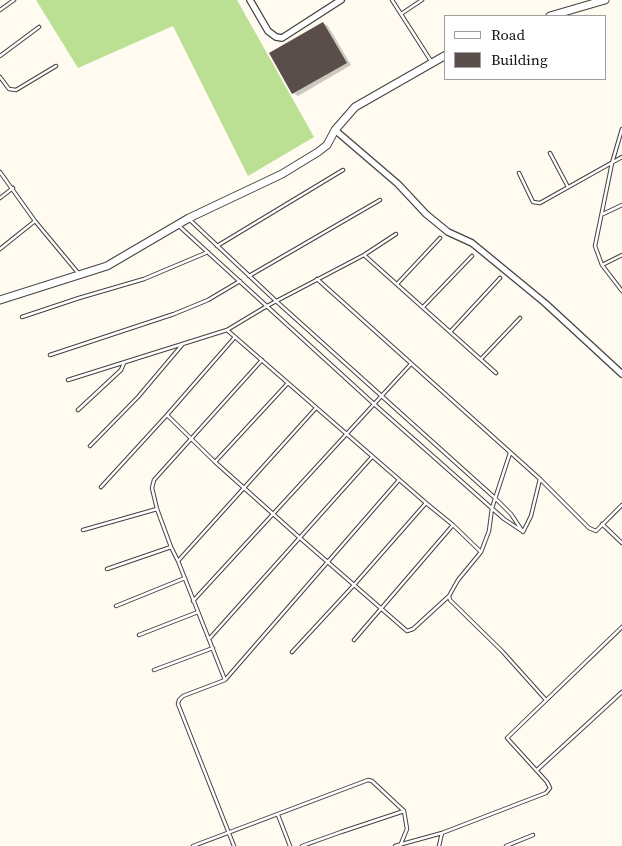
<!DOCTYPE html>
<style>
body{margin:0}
#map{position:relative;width:622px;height:846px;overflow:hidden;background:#fffbf0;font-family:"Source Serif 4",serif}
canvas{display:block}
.legend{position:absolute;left:444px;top:15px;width:162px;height:65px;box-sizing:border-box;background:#fff;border:1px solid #9f9f9f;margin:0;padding:6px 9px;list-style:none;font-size:15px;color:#0f0f0f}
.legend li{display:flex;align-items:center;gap:10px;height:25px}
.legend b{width:25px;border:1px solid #9f9f9f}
</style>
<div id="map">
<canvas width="622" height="846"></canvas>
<ul class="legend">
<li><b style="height:6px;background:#fff"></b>Road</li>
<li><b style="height:14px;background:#594e4a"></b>Building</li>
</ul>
</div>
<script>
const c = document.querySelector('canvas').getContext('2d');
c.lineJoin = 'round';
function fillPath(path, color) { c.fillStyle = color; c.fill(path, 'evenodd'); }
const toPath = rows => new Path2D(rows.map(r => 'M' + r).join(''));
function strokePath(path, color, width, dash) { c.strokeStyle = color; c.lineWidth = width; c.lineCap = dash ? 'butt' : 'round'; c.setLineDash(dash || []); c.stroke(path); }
fillPath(toPath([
 [36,0,237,0,314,137,248,176,173,26,78,68]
]), '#bce093');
fillPath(toPath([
 [323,23,328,26,351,65,298,96,293,93]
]), '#0003');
fillPath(toPath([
 [323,22,347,63,292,94,269,53]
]), '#594e4a');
const service = toPath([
 [392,0,431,61],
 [0,10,14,0],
 [401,14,422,0],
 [0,56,39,27],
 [0,77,9,89,16,90,56,66],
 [622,129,612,163,595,246,602,265,622,291],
 [550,153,568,187],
 [0,172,35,221,79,274],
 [519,173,533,202,540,203,622,157],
 [0,198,13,188],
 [603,214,622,205],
 [190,220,276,301,495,498,511,514,523,532,531,516,540,479],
 [179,226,374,404,504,519,522,531],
 [217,246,343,170],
 [0,249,35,221],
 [364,255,396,234],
 [602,265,622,255],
 [249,276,380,200],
 [317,279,540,479,589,528,596,531,622,505],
 [397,284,440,238],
 [423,307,472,256],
 [22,317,79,298,144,279,208,252],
 [227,330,267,306,364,255,496,373],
 [450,332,500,278],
 [235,337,167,415,215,462,300,538,407,631,413,629,449,596],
 [50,355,174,314,208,300,240,281],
 [481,359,520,318],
 [68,380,227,330,426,503,453,525,481,552],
 [78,410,121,370,124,363],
 [90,446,138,397,182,345],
 [510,453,492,508,489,531,481,552,458,580,449,596,450,600,502,651,546,700],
 [215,462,288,383],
 [101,487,167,415],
 [602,524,622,543],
 [83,530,157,509],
 [178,561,316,408],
 [107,569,171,547],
 [193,601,410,365],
 [116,606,185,578],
 [139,635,198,612],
 [209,639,372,457],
 [354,640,453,525],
 [292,652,354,585,426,503],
 [154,670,213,648],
 [225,680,178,561,171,547,157,509,152,488,154,480,262,360],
 [537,770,622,692],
 [278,815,290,846],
 [193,846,368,780,372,781,404,811,407,829,400,846],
 [234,846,178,704,179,700,183,696,225,680,399,480],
 [302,846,341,832,404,811],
 [395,846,442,833,546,793,550,788,547,782,507,738,622,627],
 [439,846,442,833],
 [506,846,533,835]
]);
const minor = toPath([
 [250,0,268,31,276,37,282,38,341,0],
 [335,130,398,184,426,214,448,232,472,243,545,303,622,374]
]);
const tertiary = toPath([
 [550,16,605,0],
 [0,300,107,266,189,218,282,174,318,152,327,145,335,130,355,107,446,55]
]);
strokePath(service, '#424242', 4.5);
strokePath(minor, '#424242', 8);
strokePath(tertiary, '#424242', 9);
strokePath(service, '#fff', 2.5);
strokePath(minor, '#fff', 5.5);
strokePath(tertiary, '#fff', 7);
</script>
